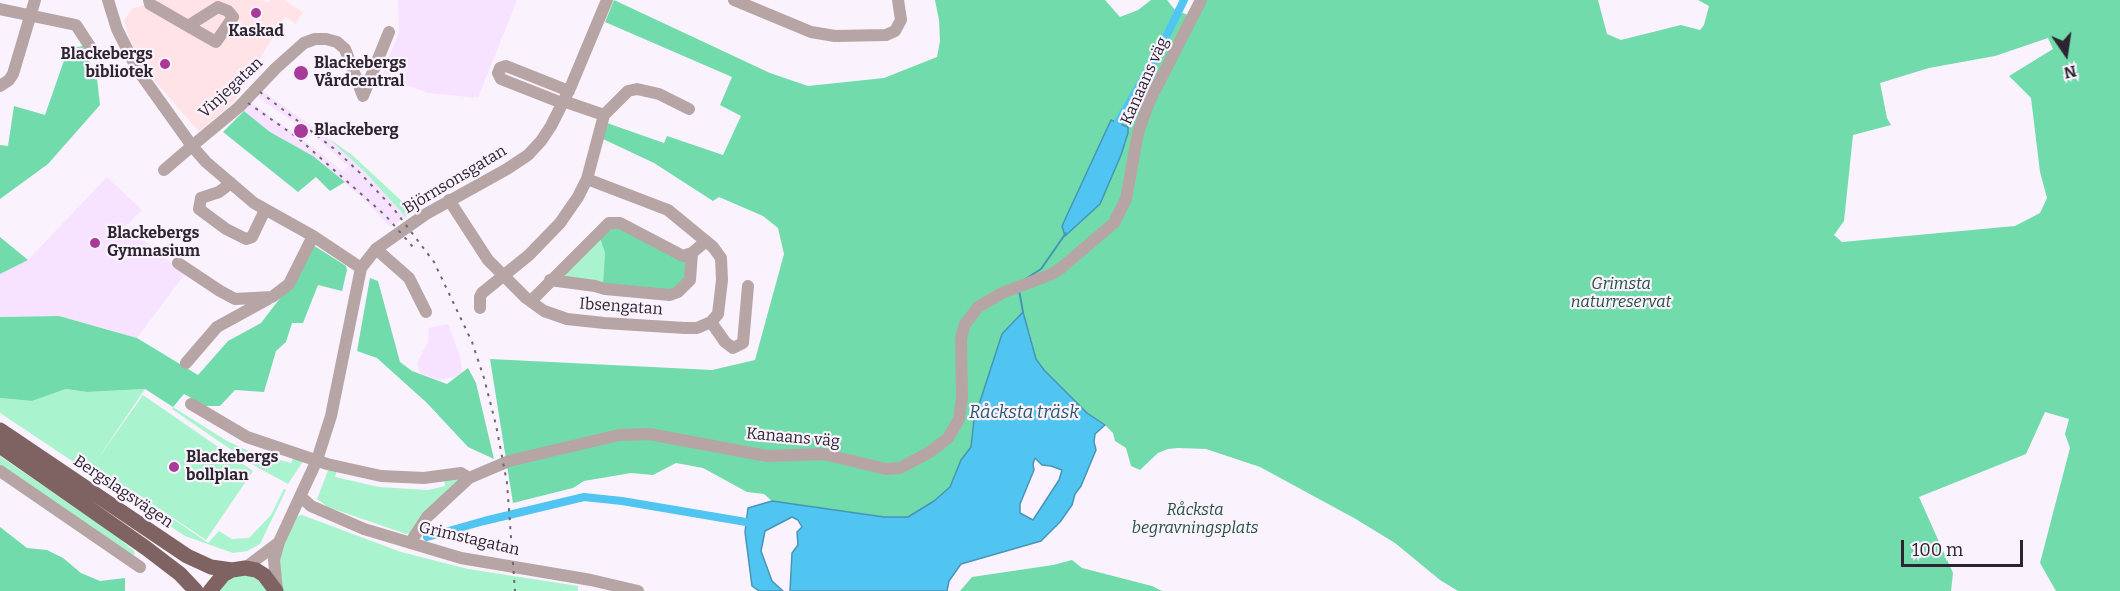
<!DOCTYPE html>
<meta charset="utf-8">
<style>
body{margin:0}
#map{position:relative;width:2120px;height:591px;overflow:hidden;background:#faf2fd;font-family:Bitter,serif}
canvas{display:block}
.north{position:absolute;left:2036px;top:24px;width:60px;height:60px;-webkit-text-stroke:4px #faf2fd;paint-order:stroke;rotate:167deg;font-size:16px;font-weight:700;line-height:24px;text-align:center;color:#2c242f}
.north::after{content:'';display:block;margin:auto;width:21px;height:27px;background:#2c242f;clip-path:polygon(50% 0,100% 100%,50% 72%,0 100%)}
.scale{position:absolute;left:1901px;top:540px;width:122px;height:27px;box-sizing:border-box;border:3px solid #2c242f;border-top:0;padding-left:8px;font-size:18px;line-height:21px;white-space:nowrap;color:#2c242f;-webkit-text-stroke:4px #faf2fd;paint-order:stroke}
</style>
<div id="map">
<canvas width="2120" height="591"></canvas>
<div class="north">N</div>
<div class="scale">100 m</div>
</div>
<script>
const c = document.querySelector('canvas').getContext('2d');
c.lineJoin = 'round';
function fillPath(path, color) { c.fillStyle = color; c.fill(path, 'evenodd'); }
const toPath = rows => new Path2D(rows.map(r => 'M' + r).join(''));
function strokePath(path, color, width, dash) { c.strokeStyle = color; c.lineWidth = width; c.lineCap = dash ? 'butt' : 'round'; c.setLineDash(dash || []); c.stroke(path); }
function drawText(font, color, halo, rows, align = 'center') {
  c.font = font + ' Bitter,serif'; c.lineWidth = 4.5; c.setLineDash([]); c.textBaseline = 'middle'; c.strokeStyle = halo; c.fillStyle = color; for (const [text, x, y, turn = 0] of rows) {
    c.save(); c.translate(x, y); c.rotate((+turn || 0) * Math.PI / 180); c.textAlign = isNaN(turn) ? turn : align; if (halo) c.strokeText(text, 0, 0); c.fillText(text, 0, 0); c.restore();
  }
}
fillPath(toPath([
 [159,0,263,0,268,3,270,0,284,0,303,12,296,24,285,17,234,102,199,132,135,58,124,20,132,9]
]), '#ffe3e7');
fillPath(toPath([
 [398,0,517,0,478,98,428,93,382,76,399,31],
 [263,91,328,138,364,171,406,217,390,227,366,201,313,156,270,132,244,111,252,103,313,147,343,172,348,166,319,140,258,97],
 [107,177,142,210,126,226,185,274,137,338,59,316,0,317,0,274,28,260],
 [448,324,460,356,463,375,439,380,420,373,417,363,428,342,429,328]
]), '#f7e3ff');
fillPath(toPath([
 [328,138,352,155,405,204,410,200,418,210,406,217,364,171],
 [600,238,605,253,603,282,560,279],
 [66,389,87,392,145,389,94,464,143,395,253,471,206,540,114,478,208,543,219,531,232,539,249,538,271,515,284,489,286,490,260,544,247,551,233,553,185,536,0,413,0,398,32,401],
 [173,407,227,441,251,452,291,463,294,456,304,460,288,484,255,466,172,409],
 [0,456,122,540,122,541,135,552,132,559,0,469],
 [329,468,337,470,335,477,379,487,428,490,445,486,444,478,463,478,410,533,406,534,328,507,317,499],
 [302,515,401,552,468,569,578,586,578,591,283,591,276,565,295,517],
 [236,575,246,575,255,578,262,583,268,591,216,591,220,585]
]), '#a9f3cf');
fillPath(toPath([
 [614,0,770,73,808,86,884,78,937,57,940,41,939,20,935,0,1105,0,1120,17,1138,10,1151,0,1167,0,1175,10,1196,18,1206,0,1598,0,1607,34,1621,40,1681,25,1700,30,1704,25,1709,6,1698,0,2120,0,2120,591,2056,591,2040,563,2070,448,2065,434,2069,419,2045,412,2026,454,1919,497,1953,573,1951,591,1458,591,1440,580,1395,543,1354,518,1260,467,1206,449,1178,448,1168,449,1158,453,1140,470,1131,466,1126,448,1115,441,1113,433,1105,425,1087,413,1044,370,1036,359,1029,331,1002,334,974,420,971,447,961,460,950,487,934,501,908,517,884,517,772,501,764,494,747,492,703,468,676,463,653,475,631,473,584,481,573,488,513,503,490,359,712,370,755,360,784,254,778,228,763,216,719,197,713,201,654,163,603,139,607,123,664,143,667,136,723,155,741,116,720,105,732,77,605,22],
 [2048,38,2053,49,2009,76,2031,98,2040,172,2047,198,2040,213,2015,226,1842,242,1834,235,1844,221,1853,135,1891,125,1887,118,1880,83,1929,68,1995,56],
 [1111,120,1128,127,1121,155,1107,187],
 [83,46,97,78,100,105,48,164,0,199,0,145,8,146,14,106,45,115,68,49],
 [244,111,270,132,313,156,345,182,330,191,316,177,298,192,223,132],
 [612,228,620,228,689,262,687,278,669,293,606,286,603,282,605,253,600,238],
 [0,237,28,260,0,274],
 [313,245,346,266,347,270,342,291,318,285,303,323,292,323,286,342,276,351,264,392,235,390,220,406,206,406,184,394,173,407,145,389,87,392,66,389,32,401,0,398,0,317,59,316,137,338,198,375,228,341,261,323,284,293],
 [370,278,378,281,400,362,412,371,447,384,468,368,476,383,494,459,468,447,427,403,377,358,357,351],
 [0,527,27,548,47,550,63,558,81,573,100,581,125,578,125,591,0,591],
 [1072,560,1082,568,1152,586,1162,591,960,591,972,577,1053,565]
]), '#71dbac');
const water = toPath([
 [1111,120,1128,127,1128,133,1121,155,1100,204,1065,236,1062,226,1111,120],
 [1023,312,1036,359,1044,370,1087,413,1105,425,1095,434,1094,442,1096,450,1081,486,1075,494,1072,505,1060,522,1041,541,961,564,949,581,947,591,790,591,792,553,798,545,797,532,802,527,798,520,792,517,765,531,761,551,772,581,783,591,759,591,752,586,745,532,748,508,772,501,884,517,908,517,934,501,950,487,961,460,971,447,974,420,1002,334,1023,312],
 [1035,458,1042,465,1051,466,1062,470,1059,480,1033,520,1020,513,1020,504,1034,470,1033,464,1035,458]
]);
fillPath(water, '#51c5f1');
strokePath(water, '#4695b7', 1.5);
strokePath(toPath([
 [1027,278,1041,269,1066,233],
 [1019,290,1023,312]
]), '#4695b7', 2);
strokePath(toPath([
 [1118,122,1156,57,1184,0],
 [427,537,484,521,584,497,622,501,746,522]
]), '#51c5f1', 8);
strokePath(toPath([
 [108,0,117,29,137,69,192,146,239,107,276,68,304,43,315,39,326,39,337,42,345,49,363,96,389,32],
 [149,0,150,4,188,26,216,42,233,17,228,11,218,7,188,26],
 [734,0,811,32,835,36,886,35,895,31,901,20,898,0],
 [0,9,76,25,91,48],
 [0,86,9,80,13,74,35,0],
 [563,101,604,115,628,91,637,89,659,94,689,109],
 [562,103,501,79,498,73,500,68,506,66,569,91],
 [164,170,192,146,206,162,254,203,313,236,361,268],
 [231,183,219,192,201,198,199,209,226,229,246,239,252,237,265,210],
 [449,200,488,260,526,298,544,311,567,319,604,323,685,328,697,328,711,322,718,314,722,280,721,258,713,247,668,210,587,179],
 [376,249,409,278,426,312],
 [178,263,220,291,235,299,272,297,289,284,313,236],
 [550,280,595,286,605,289,670,295,678,292,690,280,692,253],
 [531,301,609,223,620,223,683,256,692,253,706,241],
 [480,308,480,297,482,293,529,255,560,223,578,197,587,179,604,115],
 [711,322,725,342,733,348,743,343,748,286],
 [186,363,217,327,268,299],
 [191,404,247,437,327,464,381,476,424,478,461,473,469,478],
 [0,471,140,567],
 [301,497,311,506,364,529,461,558,591,580,638,591],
 [410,543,427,517,469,478,509,461,619,435,649,434,767,456,823,454,886,469,900,468,930,452,948,438,959,419,962,397,961,338,965,324,973,314,978,307,1002,293,1052,274,1061,268,1114,223,1126,199,1138,133,1149,102,1201,0],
 [245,568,278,543],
 [277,591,274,560,279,542,317,460,331,416,361,268,376,249,426,214,507,169,528,155,541,141,551,126,571,86,607,0]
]), '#b6a5a4', 12);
strokePath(toPath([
 [0,430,187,556,211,567,232,570],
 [0,446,146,548,180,574,196,591],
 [210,591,223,575,232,570,245,568,256,570,264,575,276,591]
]), '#7f6362', 15);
strokePath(toPath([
 [260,92,337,151,361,174,393,208,434,262,472,342,484,378,496,425,507,483,515,591],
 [248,103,298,138,386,216,413,247]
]), '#6e6671', 2, [3, 6]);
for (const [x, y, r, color] of [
 [256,13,6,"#a83b9a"],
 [165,64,6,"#a83b9a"],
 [301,73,8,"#a83b9a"],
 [301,131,8,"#a83b9a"],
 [95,243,6,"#a83b9a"],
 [174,467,6,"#a83b9a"]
]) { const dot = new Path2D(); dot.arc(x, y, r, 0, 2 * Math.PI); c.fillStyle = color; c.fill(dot); strokePath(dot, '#faf2fd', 2); }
drawText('bold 16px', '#2c242f', '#faf2fd', [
 ["Kaskad",256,32,"center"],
 ["Blackebergs",153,55,"right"],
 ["bibliotek",153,73,"right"],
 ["Blackebergs",314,64],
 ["Vårdcentral",314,82],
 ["Blackeberg",314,131],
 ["Blackebergs",107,234],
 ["Gymnasium",107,252],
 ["Blackebergs",186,458],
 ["bollplan",186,476]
], 'left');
drawText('16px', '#2c242f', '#faf2fd', [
 ["Kanaans väg",1145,81,-66],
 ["Vinjegatan",231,88,-43],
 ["Björnsonsgatan",455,180,-31],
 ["Ibsengatan",621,307,4],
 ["Kanaans väg",793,438,5],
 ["Bergslagsvägen",123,492,34],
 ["Grimstagatan",469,539,13]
]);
drawText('italic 16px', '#23503c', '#faf2fd', [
 ["Grimsta",1621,285],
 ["naturreservat",1621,303],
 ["Råcksta",1195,511],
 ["begravningsplats",1195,529]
]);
drawText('italic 18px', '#2a596c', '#faf2fd', [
 ["Råcksta träsk",1024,413]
]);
</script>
